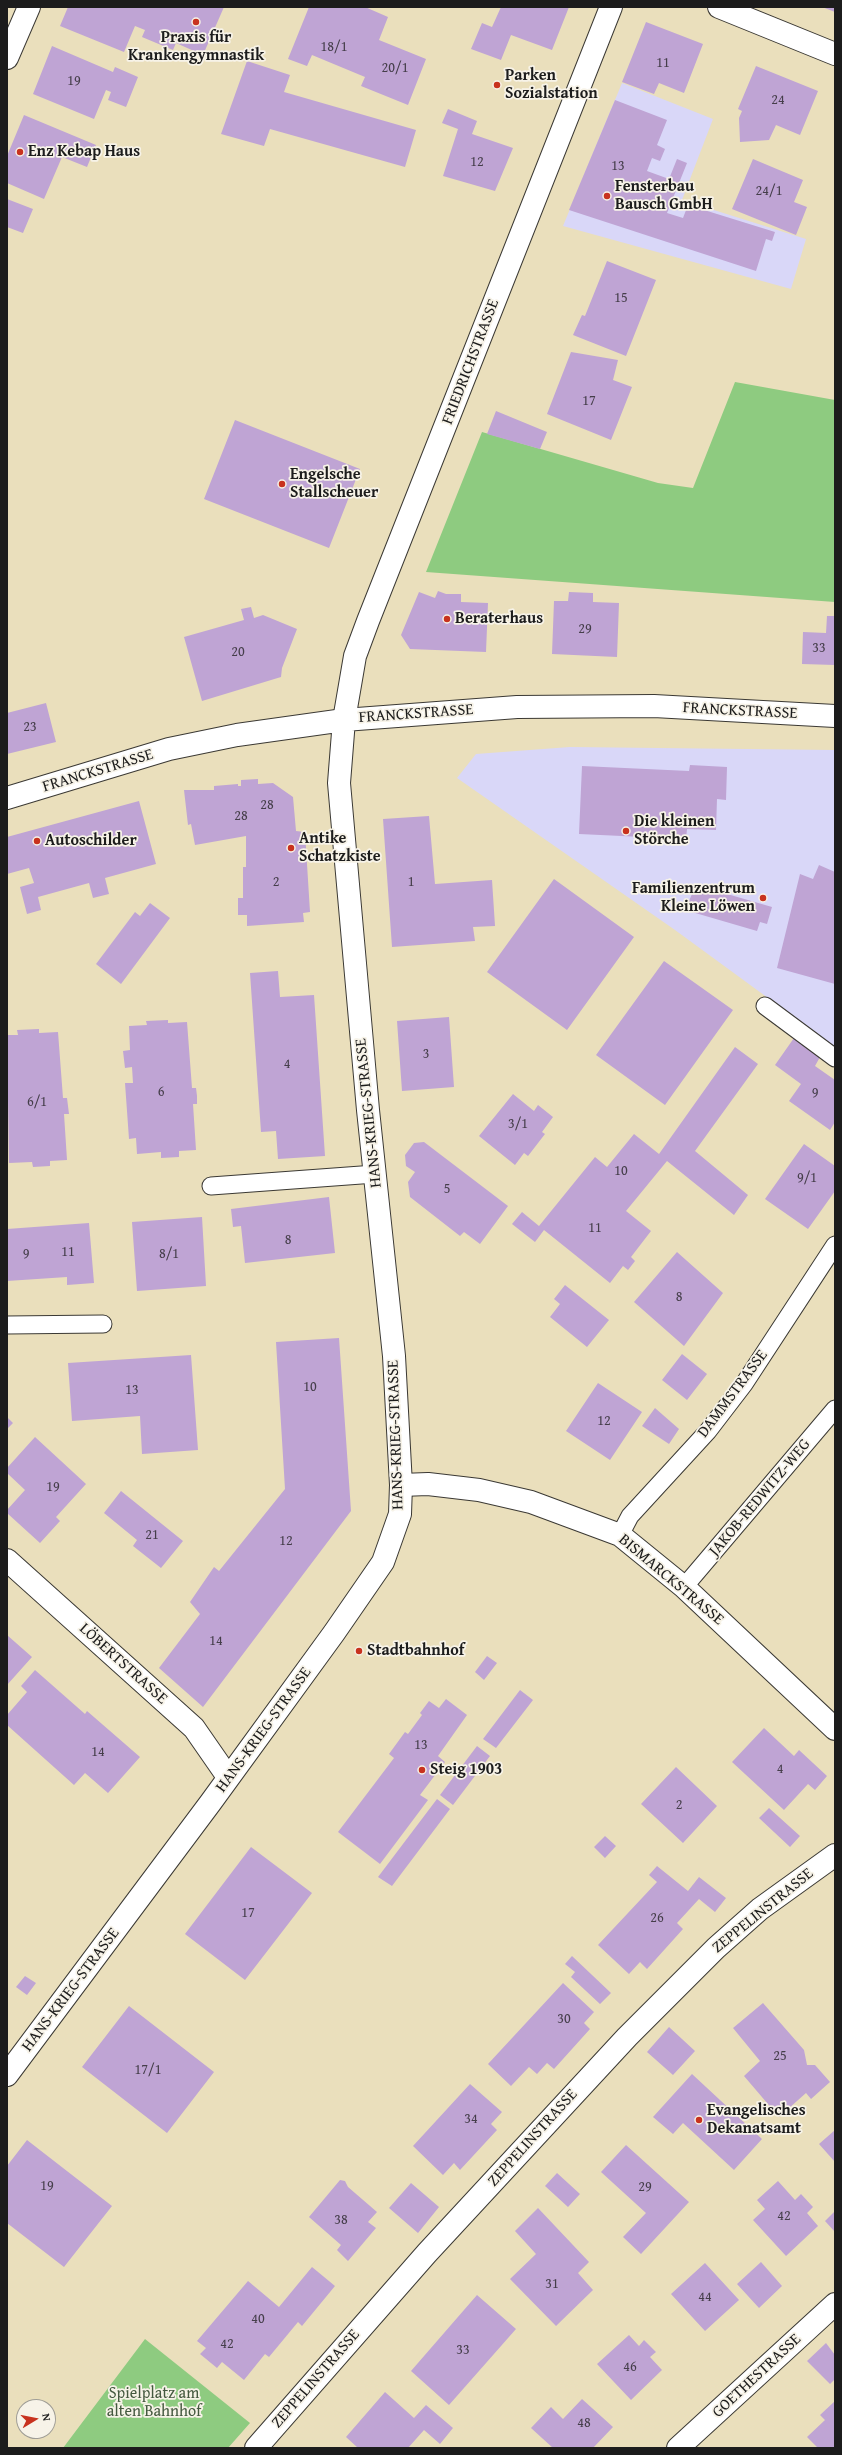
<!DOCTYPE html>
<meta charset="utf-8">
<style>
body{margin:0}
#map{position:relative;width:842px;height:2455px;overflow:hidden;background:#eadfbc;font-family:"Gentium Book Plus",serif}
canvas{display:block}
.frame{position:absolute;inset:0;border:8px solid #1c1c1c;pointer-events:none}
.north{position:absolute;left:16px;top:2399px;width:40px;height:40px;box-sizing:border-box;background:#f7f3e8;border:1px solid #9f9d96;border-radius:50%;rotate:80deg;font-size:11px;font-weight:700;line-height:16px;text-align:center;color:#1c1c1c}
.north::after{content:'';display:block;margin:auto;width:14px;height:18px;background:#c8321e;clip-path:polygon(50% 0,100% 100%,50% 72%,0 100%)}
</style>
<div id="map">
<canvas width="842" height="2455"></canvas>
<div class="frame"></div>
<div class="north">N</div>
</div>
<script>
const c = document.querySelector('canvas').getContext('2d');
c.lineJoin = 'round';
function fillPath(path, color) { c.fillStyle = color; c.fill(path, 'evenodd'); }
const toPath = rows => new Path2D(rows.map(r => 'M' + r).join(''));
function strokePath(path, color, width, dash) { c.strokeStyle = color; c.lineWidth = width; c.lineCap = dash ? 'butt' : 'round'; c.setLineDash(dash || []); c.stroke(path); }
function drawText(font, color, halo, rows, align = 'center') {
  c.font = font + ' "Gentium Book Plus",serif'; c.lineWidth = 3.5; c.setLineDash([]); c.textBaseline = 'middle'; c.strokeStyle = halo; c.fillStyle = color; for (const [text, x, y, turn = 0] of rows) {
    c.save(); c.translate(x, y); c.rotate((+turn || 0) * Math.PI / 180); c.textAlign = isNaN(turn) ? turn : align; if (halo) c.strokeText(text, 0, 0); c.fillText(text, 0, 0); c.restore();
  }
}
fillPath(toPath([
 [622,83,713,119,682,200,806,239,791,289,563,226],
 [570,747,835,750,835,1047,675,930,457,778,476,754]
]), '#d9d7f8');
fillPath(toPath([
 [735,382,835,400,835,602,426,572,482,432,658,483,693,488],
 [145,2339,250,2423,228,2448,63,2448]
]), '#8ecb80');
fillPath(toPath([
 [68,7,224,7,203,55,176,43,173,50,142,37,145,30,135,26,124,52,60,26],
 [309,7,365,7,388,17,379,40,426,59,408,105,361,86,365,77,312,55,307,66,288,59],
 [501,7,569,7,552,50,511,35,501,60,471,49,482,23,492,27],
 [822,7,835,7,835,12],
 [646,22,703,44,684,93,659,83,654,94,622,82],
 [52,46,113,72,115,67,138,77,126,107,108,100,111,92,106,90,94,119,33,94],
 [247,61,290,75,284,92,416,130,405,167,270,129,264,146,221,134],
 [756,66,818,91,800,135,776,125,769,140,740,142,739,118,742,111,738,109],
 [615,100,667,120,657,145,665,149,660,161,652,158,647,171,669,179,677,159,687,163,667,213,683,218,688,205,775,232,772,241,766,239,756,271,569,210],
 [448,109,477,121,472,134,513,148,495,191,443,176,458,129,442,123],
 [24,115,96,145,87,167,62,157,44,199,7,183,7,156],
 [753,159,803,180,794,202,807,207,796,235,732,209],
 [7,199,33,209,23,233,7,227],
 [607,261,656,280,626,356,573,335,582,315,585,316],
 [571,352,618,360,613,380,632,387,611,440,547,414],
 [496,411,547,432,540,449,487,434],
 [235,420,360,469,329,548,204,499],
 [438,591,446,594,461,594,461,602,488,603,486,652,410,649,401,635,419,592,435,598],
 [569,592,593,593,593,602,619,603,617,657,552,654,554,601,568,601],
 [251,607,254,618,263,615,297,629,282,668,281,677,202,701,184,637,244,620,241,609],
 [827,616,835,616,835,665,802,664,803,632,826,633],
 [46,703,56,742,7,754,7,713],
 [690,765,727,767,726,800,717,799,716,830,687,829,686,839,579,834,582,766,689,771],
 [258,779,258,784,273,783,293,797,296,831,305,832,310,912,303,913,304,922,247,926,247,915,238,915,238,898,243,898,243,867,246,867,246,836,195,845,191,824,188,825,184,790,214,790,214,786,238,784,238,786,241,786,241,780],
 [139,801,156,864,105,878,109,894,93,898,89,883,38,897,41,910,27,914,20,887,34,883,29,868,7,874,7,837],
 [429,816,435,884,492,880,495,926,473,927,475,941,392,947,383,819],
 [819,865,835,872,835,984,777,968,800,874,813,879],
 [554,879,634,937,567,1030,487,972],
 [696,885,772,907,767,924,760,922,757,931,685,910],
 [150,903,170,918,121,984,96,964,135,912,140,916],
 [664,961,733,1010,665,1105,596,1055],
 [278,971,280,997,314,995,325,1156,278,1159,276,1131,261,1132,250,973],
 [449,1017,454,1087,402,1091,397,1021],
 [168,1020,168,1023,187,1022,192,1088,196,1088,197,1096,197,1104,193,1104,196,1150,179,1151,179,1157,161,1158,161,1152,137,1154,136,1138,129,1139,125,1083,133,1083,132,1067,125,1068,123,1051,130,1050,129,1026,147,1025,146,1021],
 [39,1029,39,1033,58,1032,63,1098,67,1098,69,1114,64,1114,67,1160,50,1161,50,1166,33,1167,32,1162,9,1163,7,1035,18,1035,17,1030],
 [794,1038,820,1057,815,1066,835,1080,835,1122,830,1130,789,1101,801,1084,775,1065],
 [735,1047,758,1064,695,1151,748,1195,734,1215,667,1161,626,1211,651,1231,631,1257,635,1261,628,1270,623,1266,610,1283,544,1230,535,1242,512,1224,522,1212,539,1226,595,1157,607,1167,634,1134,659,1154],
 [513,1094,534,1111,538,1105,553,1117,542,1132,545,1134,528,1156,524,1153,515,1165,479,1136],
 [424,1142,508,1206,480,1244,464,1232,460,1236,410,1197,408,1182,415,1172,406,1166,405,1155,414,1143],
 [804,1144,835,1166,835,1191,808,1229,765,1199],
 [329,1197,335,1253,245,1263,241,1226,233,1227,231,1209],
 [202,1217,206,1286,137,1291,132,1222],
 [89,1223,94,1283,67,1285,67,1277,7,1281,7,1229],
 [677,1252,723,1293,684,1346,634,1302],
 [565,1285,609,1320,587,1347,550,1317,560,1304,554,1299],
 [339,1338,351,1511,203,1707,159,1668,200,1614,190,1602,214,1567,219,1571,285,1489,276,1342],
 [682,1354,707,1374,687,1400,662,1380],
 [191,1355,198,1450,142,1454,140,1416,72,1421,68,1363],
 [598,1383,642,1412,610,1460,566,1431],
 [655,1408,679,1429,669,1444,642,1426],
 [7,1417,13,1423,7,1429],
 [35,1437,86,1484,56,1517,60,1521,40,1543,7,1513,7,1510,25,1490,7,1473,7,1468],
 [121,1491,183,1541,161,1568,133,1546,137,1540,104,1513],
 [7,1635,32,1657,7,1685],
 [487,1656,497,1663,484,1680,475,1672],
 [35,1670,85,1714,87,1711,140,1757,108,1793,85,1773,74,1785,7,1725,7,1715,27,1692,21,1686],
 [520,1690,533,1700,496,1748,483,1739],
 [446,1699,467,1715,438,1756,445,1762,420,1795,428,1800,380,1864,338,1832,394,1758,389,1754,405,1732,408,1734,422,1715,420,1713,429,1701,439,1708],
 [764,1728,794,1756,799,1750,827,1776,815,1790,808,1784,784,1810,732,1762],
 [477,1746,490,1756,453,1805,440,1795],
 [676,1767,717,1806,683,1843,641,1804],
 [437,1799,450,1809,392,1886,378,1877],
 [769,1808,800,1836,790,1847,759,1818],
 [605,1836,616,1846,605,1858,594,1847],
 [251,1847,312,1893,245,1980,185,1934],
 [657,1866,688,1891,699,1877,726,1898,715,1912,699,1899,677,1923,683,1929,647,1969,640,1962,629,1974,598,1945,657,1882,649,1875],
 [572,1956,611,1993,600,2004,571,1977,575,1972,565,1964],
 [25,1976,36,1983,27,1995,16,1987],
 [563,1983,594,2012,584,2023,590,2029,554,2069,547,2063,537,2074,529,2067,511,2086,488,2064],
 [763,2003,804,2050,807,2065,815,2065,830,2082,811,2099,806,2093,779,2117,744,2076,760,2061,733,2028],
 [129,2006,214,2072,167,2133,82,2067],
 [669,2027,695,2051,673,2075,647,2052],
 [692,2074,762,2139,734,2170,683,2123,673,2134,653,2117],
 [470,2084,502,2112,491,2124,497,2130,460,2170,454,2163,443,2175,413,2146],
 [835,2130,835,2162,819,2144],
 [27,2140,112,2206,64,2267,7,2223,7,2166],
 [626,2145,689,2202,641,2254,623,2237,646,2213,601,2172],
 [557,2173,580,2194,568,2207,545,2186],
 [340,2180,345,2181,348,2187,377,2212,368,2222,376,2228,348,2261,337,2250,341,2245,309,2217],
 [778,2181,795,2200,801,2194,813,2207,807,2213,818,2226,786,2256,753,2220,765,2209,757,2200],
 [411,2183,439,2207,418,2233,389,2208],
 [538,2208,589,2262,578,2273,593,2290,556,2326,510,2279,536,2254,515,2231],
 [835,2211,835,2232,825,2221],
 [761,2262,782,2286,759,2308,737,2284],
 [705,2263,739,2300,705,2331,671,2294],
 [312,2267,335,2286,302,2326,298,2322,269,2357,265,2354,244,2380,222,2362,217,2368,200,2354,206,2348,197,2341,248,2281,279,2307],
 [477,2295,516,2329,449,2405,411,2371],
 [629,2335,639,2346,644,2340,656,2352,650,2357,662,2370,631,2400,597,2364],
 [826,2343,835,2355,835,2379,830,2384,807,2361],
 [385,2392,414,2418,426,2405,453,2428,440,2444,424,2430,408,2448,358,2448,346,2437],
 [582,2399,613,2427,593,2448,553,2448,531,2428,551,2407,563,2419],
 [835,2401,835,2448,818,2448,807,2437,825,2420,820,2415]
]), '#bfa4d4');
const lane = toPath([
 [765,1006,835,1058],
 [211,1186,375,1174],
 [7,1325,103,1324],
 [620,1535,630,1516,708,1431,744,1384,835,1245],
 [684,1587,835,1409]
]);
const street = toPath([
 [719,7,835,54],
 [7,58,29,7],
 [344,720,355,656,368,621,611,7],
 [401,1485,428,1484,479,1490,531,1502,620,1535,684,1587,835,1729],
 [7,1560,194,1728,228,1777],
 [256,2448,427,2253,627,2037,716,1948,760,1909,835,1855],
 [678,2448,835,2304]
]);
const secondary = toPath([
 [7,798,169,749,237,735,344,720,517,707,654,706,835,716],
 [7,2075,211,1802,334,1633,383,1562,400,1514,401,1485,394,1356,368,1110,339,783,344,720]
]);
strokePath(lane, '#3b3934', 19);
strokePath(street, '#3b3934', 24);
strokePath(secondary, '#3b3934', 24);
strokePath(lane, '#fff', 17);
strokePath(street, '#fff', 22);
strokePath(secondary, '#fff', 22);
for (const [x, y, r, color] of [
 [196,22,4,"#c8321e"],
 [497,85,4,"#c8321e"],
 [20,152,4,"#c8321e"],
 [607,196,4,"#c8321e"],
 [282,484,4,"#c8321e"],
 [447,619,4,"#c8321e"],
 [626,831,4,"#c8321e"],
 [37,841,4,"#c8321e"],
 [291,848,4,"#c8321e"],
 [763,898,4,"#c8321e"],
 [359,1651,4,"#c8321e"],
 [422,1770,4,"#c8321e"],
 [699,2120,4,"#c8321e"]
]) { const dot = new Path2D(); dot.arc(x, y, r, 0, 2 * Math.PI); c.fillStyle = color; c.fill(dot); strokePath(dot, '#f7f3e8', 1.5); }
drawText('14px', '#453e4a', null, [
 ["18/1",334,47],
 ["11",663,63],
 ["20/1",395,68],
 ["19",74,81],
 ["24",778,100],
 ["12",477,162],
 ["13",618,166],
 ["24/1",769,191],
 ["15",621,298],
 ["17",589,401],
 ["29",585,629],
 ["33",819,648],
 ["20",238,652],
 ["23",30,727],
 ["28",267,805],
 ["28",241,816],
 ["2",276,882],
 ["1",411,882],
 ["3",426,1054],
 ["4",287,1064],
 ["6",161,1092],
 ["9",815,1093],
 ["6/1",37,1102],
 ["3/1",518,1124],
 ["10",621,1171],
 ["9/1",807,1178],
 ["5",447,1189],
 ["11",595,1228],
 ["8",288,1240],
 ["11",68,1252],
 ["9",26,1254],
 ["8/1",169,1254],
 ["8",679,1297],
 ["10",310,1387],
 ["13",132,1390],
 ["12",604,1421],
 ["19",53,1487],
 ["21",152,1535],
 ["12",286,1541],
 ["14",216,1641],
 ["13",421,1745],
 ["14",98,1752],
 ["4",780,1769],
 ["2",679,1805],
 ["17",248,1913],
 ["26",657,1918],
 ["30",564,2019],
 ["25",780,2056],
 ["17/1",148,2070],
 ["34",471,2119],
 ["19",47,2186],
 ["29",645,2187],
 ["42",784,2216],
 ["38",341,2220],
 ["31",552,2284],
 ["44",705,2297],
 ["40",258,2319],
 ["42",227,2344],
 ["33",463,2350],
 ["46",630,2367],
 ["48",584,2423]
]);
drawText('bold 16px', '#1c1c1c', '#f7f3e8', [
 ["Praxis für",196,38,"center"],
 ["Krankengymnastik",196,56,"center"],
 ["Parken",505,76],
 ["Sozialstation",505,94],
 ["Enz Kebap Haus",28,152],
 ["Fensterbau",615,187],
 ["Bausch GmbH",615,205],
 ["Engelsche",290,475],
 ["Stallscheuer",290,493],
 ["Beraterhaus",455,619],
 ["Die kleinen",634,822],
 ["Störche",634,840],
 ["Antike",299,839],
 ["Schatzkiste",299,857],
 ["Autoschilder",45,841],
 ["Familienzentrum",755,889,"right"],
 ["Kleine Löwen",755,907,"right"],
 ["Stadtbahnhof",367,1651],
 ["Steig 1903",430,1770],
 ["Evangelisches",707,2111],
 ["Dekanatsamt",707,2129]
], 'left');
drawText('16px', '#1c1c1c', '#f7f3e8', [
 ["FRIEDRICHSTRASSE",471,362,-69],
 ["FRANCKSTRASSE",740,711,3],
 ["FRANCKSTRASSE",416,714,-4],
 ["FRANCKSTRASSE",98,771,-17],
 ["HANS-KRIEG-STRASSE",369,1113,-96],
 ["DAMMSTRASSE",733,1394,-53],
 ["HANS-KRIEG-STRASSE",396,1435,-92],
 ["JAKOB-REDWITZ-WEG",760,1498,-50],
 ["BISMARCKSTRASSE",671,1580,40],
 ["LÖBERTSTRASSE",123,1664,42],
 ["HANS-KRIEG-STRASSE",264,1730,-54],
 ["ZEPPELINSTRASSE",763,1911,-39],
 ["HANS-KRIEG-STRASSE",71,1990,-53],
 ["ZEPPELINSTRASSE",533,2138,-48],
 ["GOETHESTRASSE",757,2376,-43],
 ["ZEPPELINSTRASSE",316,2379,-49]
]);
drawText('16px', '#44593f', '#f7f3e8', [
 ["Spielplatz am",154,2394],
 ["alten Bahnhof",154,2412]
]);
</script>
